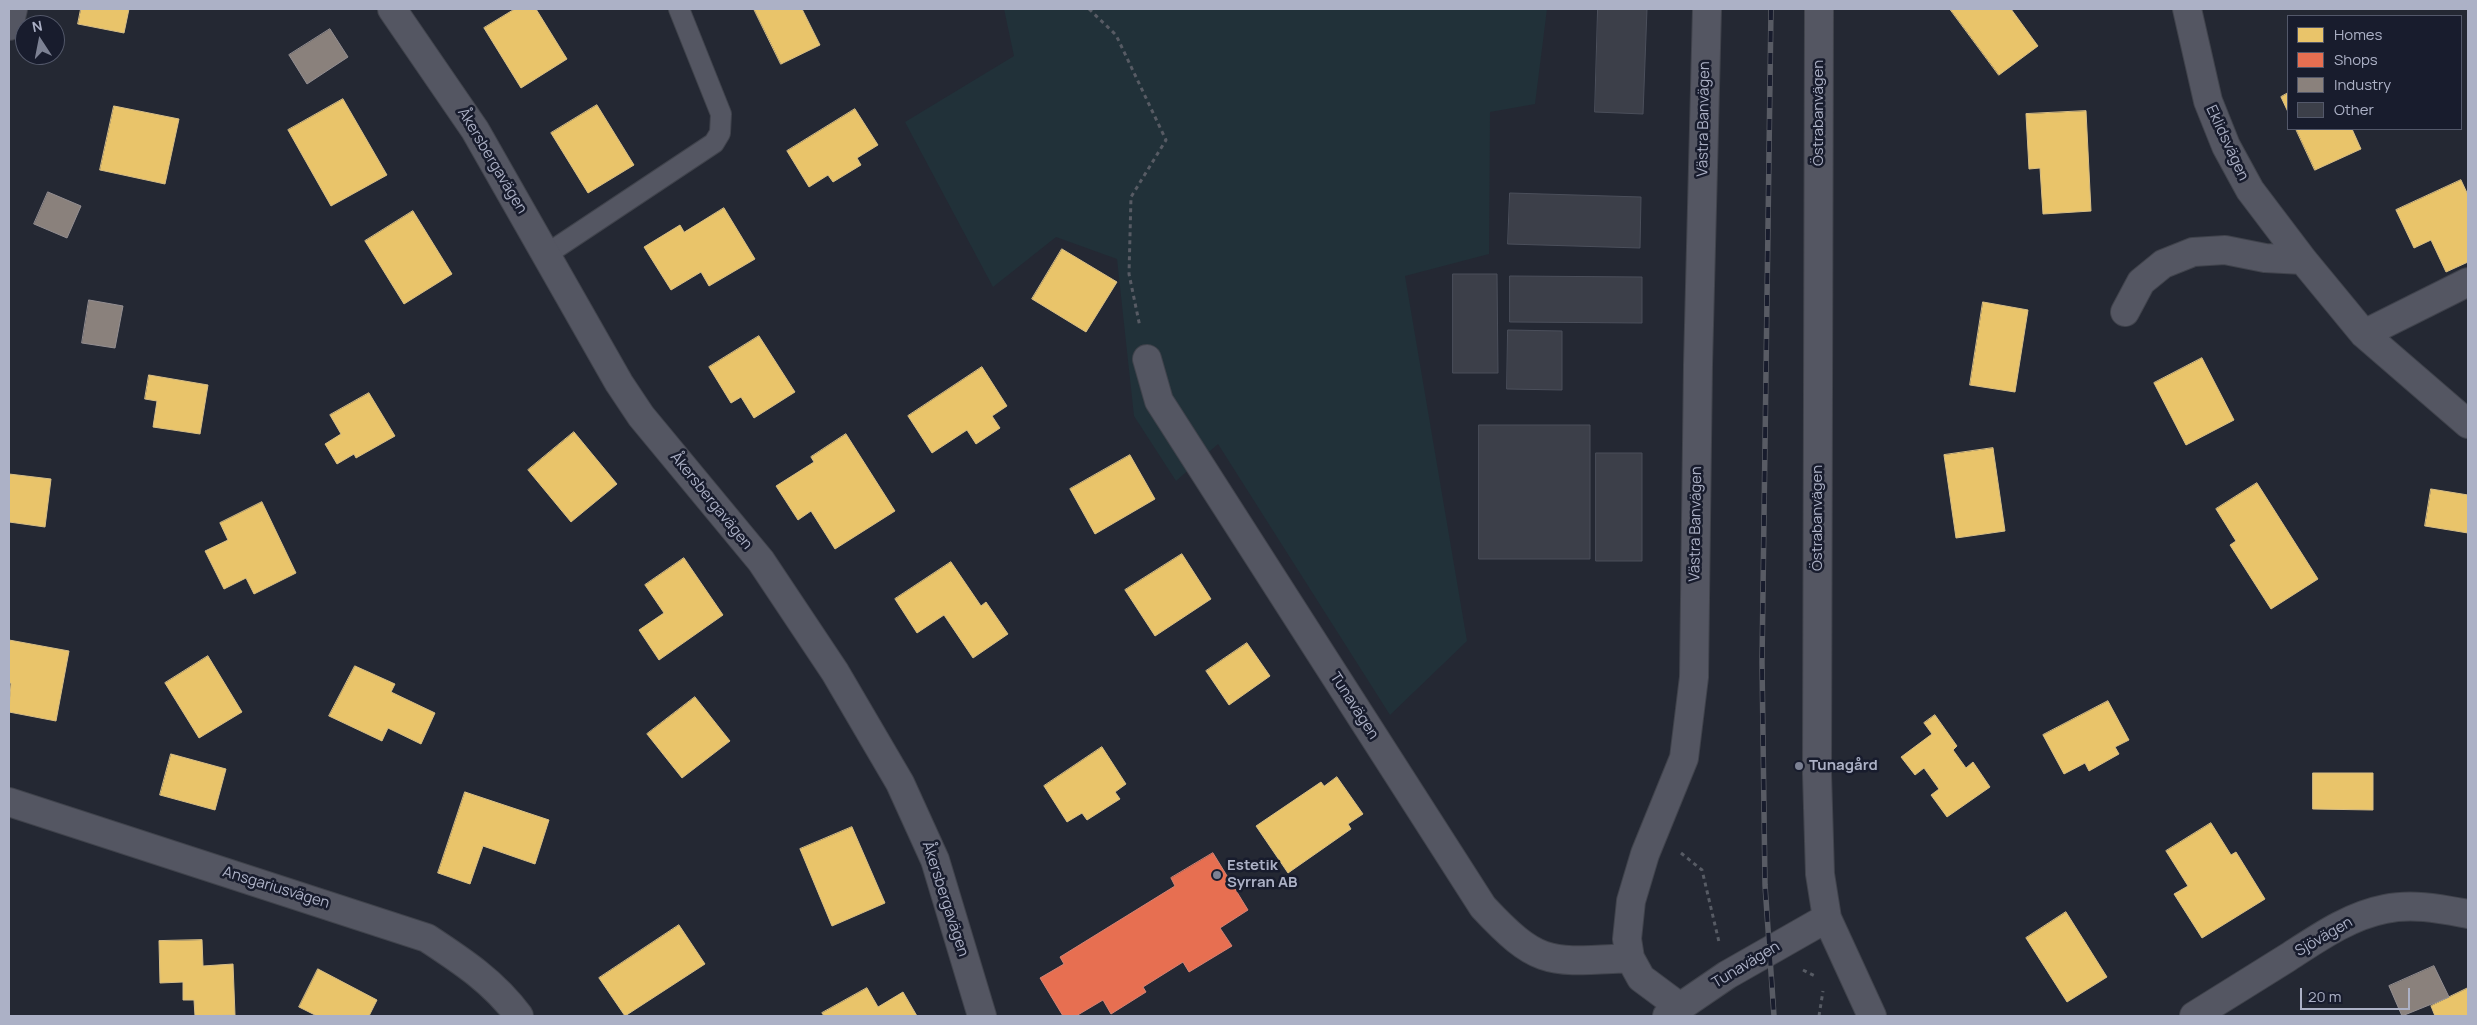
<!DOCTYPE html>
<html>
<head>
<meta charset="utf-8">
<style>
  body { margin:0 }
  #map { position:relative; width:2477px; height:1025px; overflow:hidden; background:#242833; font-family:Manrope,sans-serif }
  canvas { display:block }
  .frame { position:absolute; inset:0; border:10px solid #acb1c6; pointer-events:none }
  .legend { position:absolute; left:2287px; top:15px; width:175px; height:115px; box-sizing:border-box; background:#181c2d; border:1px solid #53586a; margin:0; padding:6px 9px; list-style:none; font-size:15px; color:#acb1c6 }
  .legend li { display:flex; align-items:center; gap:10px; height:25px }
  .legend b { width:25px; border:1px solid #53586a }
  .north { position:absolute; left:15px; top:15px; width:50px; height:50px; box-sizing:border-box; background:#181c2d; border:1px solid #53586a; border-radius:50%; rotate:349deg; font-size:14px; font-weight:700; line-height:20px; text-align:center; color:#acb1c6 }
  .north::after { content:''; display:block; margin:auto; width:18px; height:22px; background:#7c8193; clip-path:polygon(50% 0,100% 100%,50% 72%,0 100%) }
  .scale { position:absolute; left:2300px; top:988px; width:110px; height:22px; box-sizing:border-box; border:2px solid #acb1c6; border-top:0; padding-left:6px; font-size:15px; line-height:18px; white-space:nowrap; color:#acb1c6; -webkit-text-stroke:4px #181c2d; paint-order:stroke }
</style>
</head>
<body>
<div id="map">
<canvas width="2477" height="1025"></canvas>
<div class="frame"></div>
<ul class="legend">
<li><b style="height:14px;background:#e9c46a"></b>Homes</li>
<li><b style="height:14px;background:#e76f51"></b>Shops</li>
<li><b style="height:14px;background:#8a817c"></b>Industry</li>
<li><b style="height:14px;background:#3c3f49"></b>Other</li>
</ul>
<div class="north">N</div>
<div class="scale">20 m</div>
</div>
<script>
const g = document.querySelector('canvas').getContext('2d');
g.lineJoin = 'round';
function fill(path, color) {
  g.fillStyle = color;
  g.fill(path, 'evenodd');
}
function trace(path, color, width, dash) {
  g.strokeStyle = color;
  g.lineWidth = width;
  g.lineCap = dash ? 'butt' : 'round';
  g.setLineDash(dash || []);
  g.stroke(path);
}
function drawText(font, color, halo, rows, align = 'center') {
  g.font = font + ' Manrope,sans-serif';
  g.lineWidth = 5;
  g.setLineDash([]);
  g.textBaseline = 'middle';
  g.strokeStyle = halo;
  g.fillStyle = color;
  for (const [text, x, y, turn = 0] of rows) {
    g.save();
    g.translate(x, y);
    g.rotate((+turn || 0) * Math.PI / 180);
    g.textAlign = isNaN(turn) ? turn : align;
    if (halo) g.strokeText(text, 0, 0);
    g.fillText(text, 0, 0);
    g.restore();
  }
}
const green = new Path2D(`
  M1004,9H1547L1535,104L1490,112L1489,254L1405,276L1467,641L1390,715L1218,444L1176,481L1134,416L1117,259L1056,237L993,287L905,122L1014,56Z`);
const homes = new Path2D(`
  M81,9H129L124,33L78,24Z
  M515,9H536L567,59L521,88L484,28Z
  M754,9H802L820,45L781,64Z
  M1950,9H2011L2038,46L1999,75Z
  M2288,93V112L2281,97Z
  M343,99L387,175L331,206L288,130Z
  M597,105L634,165L588,193L551,133Z
  M114,106L179,119L165,184L100,170Z
  M855,109L878,145L857,158L861,165L833,182L828,175L809,187L787,151Z
  M2086,111L2091,211L2043,214L2040,168L2029,169L2026,114Z
  M2296,129H2352L2361,149L2315,170Z
  M2461,180L2468,195V262L2446,272L2431,240L2414,248L2396,210Z
  M724,208L755,259L709,286L701,272L671,290L644,247L680,225L684,232Z
  M413,211L452,274L404,304L365,241Z
  M1062,249L1117,282L1086,332L1032,299Z
  M1983,302L2028,310L2015,392L1970,385Z
  M759,336L795,392L754,418L741,397L731,403L709,367Z
  M2202,358L2234,420L2186,445L2154,383Z
  M982,367L1007,406L992,416L1000,428L976,444L967,430L932,453L908,416Z
  M149,375L208,385L200,434L153,427L157,401L145,399Z
  M369,393L395,436L356,458L354,454L337,464L325,444L341,434L330,415Z
  M574,432L617,484L571,522L528,470Z
  M846,434L895,511L835,549L811,511L798,520L776,486L814,462L811,457Z
  M1993,448L2005,531L1956,538L1944,455Z
  M1130,455L1155,499L1095,534L1070,489Z
  M9,474L51,479L45,527L9,522Z
  M2257,483L2318,579L2271,609L2230,545L2236,541L2216,509Z
  M2431,489L2468,495V533L2425,526Z
  M262,502L296,573L254,594L246,578L224,589L205,551L228,540L220,523Z
  M1182,554L1211,599L1155,636L1125,590Z
  M684,558L723,615L659,660L639,630L664,613L645,585Z
  M951,562L981,606L986,602L1008,634L973,658L944,615L917,633L895,599Z
  M9,640L69,651L56,721L9,712L11,683H9Z
  M1247,643L1270,676L1229,705L1206,671Z
  M208,656L242,712L199,738L165,683Z
  M355,666L395,684L391,692L435,713L421,744L388,728L382,741L329,716Z
  M695,697L730,741L682,778L647,734Z
  M2108,701L2129,740L2115,747L2119,754L2089,771L2085,763L2064,774L2043,735Z
  M1935,715L1957,746L1953,750L1966,768L1973,762L1990,787L1947,817L1931,795L1939,789L1924,768L1915,775L1901,757L1932,734L1924,723Z
  M1102,747L1126,784L1115,792L1120,799L1087,820L1082,813L1067,822L1044,786Z
  M171,754L226,769L215,810L160,795Z
  M2313,773H2373V810L2313,809Z
  M1337,777L1363,814L1348,824L1351,829L1288,873L1256,826L1321,782L1324,786Z
  M465,792L549,820L535,864L483,846L470,884L438,873Z
  M2211,823L2231,855L2236,852L2265,899L2202,938L2174,894L2188,886L2166,851Z
  M852,827L885,903L832,926L800,849Z
  M2066,912L2107,977L2067,1002L2026,938Z
  M679,925L705,964L625,1016L599,978Z
  M202,940L203,966L233,964L235,1015L195,1016L194,1000H183V982L160,983L159,941Z
  M318,969L377,1000L369,1016H317L299,1007Z
  M867,988L878,1007L903,992L917,1016H824L822,1013Z
  M2468,988V1016H2435L2431,1006Z`);
const shops = new Path2D(`
  M1213,853L1248,910L1220,928L1232,946L1189,972L1183,962L1143,987L1146,992L1111,1014L1103,1000L1076,1016H1063L1040,978L1064,964L1060,957L1175,886L1171,878Z`);
const industry = new Path2D(`
  M330,29L348,57L307,84L289,55Z
  M48,192L81,206L67,238L34,224Z
  M89,300L123,306L115,348L82,343Z
  M2434,966L2449,997L2402,1016L2389,986Z`);
const building = new Path2D(`
  M1598,9H1647L1643,114L1595,112Z
  M1510,193L1641,197L1640,248L1508,244Z
  M1453,274H1497L1498,373H1453Z
  M1510,276L1642,277V323L1510,322Z
  M1508,330L1562,331V390L1507,389Z
  M1479,425H1590V559H1479Z
  M1596,453H1642V561H1596Z`);
const path = new Path2D(`
  M1089,9L1116,35L1166,140L1131,197L1129,274L1140,327
  M1681,853L1702,870L1719,942
  M1803,970L1817,977
  M1819,1016L1823,991`);
const lane = new Path2D(`
  M547,254L714,143L720,133L721,114L679,9`);
const street = new Path2D(`
  M392,9L475,130L619,383L641,416L761,561L835,672L900,783L935,860L982,1016
  M1819,9L1817,774L1820,874L1827,918L1872,1016
  M2187,9L2208,101L2226,146L2250,190L2303,260L2364,334L2468,424
  M9,26L13,9
  M2125,312L2141,282L2163,264L2193,252L2225,250L2265,258L2303,260
  M2364,334L2468,282
  M1147,359L1159,401L1483,907C1540,968 1550,962 1630,958
  M9,802L427,938C462,961 494,982 519,1016
  M1680,1007L1641,978L1630,958L1627,939L1631,901L1645,854L1684,758L1694,677L1698,365L1707,9
  M1667,1016L1727,975L1827,918
  M2194,1016C2225,997 2256,977 2287,958C2318,938 2349,916 2385,909C2413,903 2441,909 2468,914`);
const rail = new Path2D(`
  M1771,9L1762,662L1765,885L1774,1016`);
const markers = [
  [1799,766,5,"#7c8193"],
  [1217,875,5,"#7c8193"]
];
const streetNames = [
  ["Östrabanvägen",1819,113,-90],
  ["Västra Banvägen",1704,119,-89],
  ["Eklidsvägen",2227,143,65],
  ["Åkersbergavägen",492,161,59],
  ["Åkersbergavägen",711,501,51],
  ["Östrabanvägen",1818,518,-90],
  ["Västra Banvägen",1696,524,-89],
  ["Tunavägen",1354,706,57],
  ["Ansgariusvägen",276,888,17],
  ["Åkersbergavägen",945,899,72],
  ["Sjövägen",2324,937,-30],
  ["Tunavägen",1746,965,-31]
];
const poiNames = [
  ["Tunagård",1809,766],
  ["Estetik",1227,866],
  ["Syrran AB",1227,883]
];
fill(green, '#213139');
fill(homes, '#e9c46a');
trace(homes, '#d7be86', 1);
fill(shops, '#e76f51');
trace(shops, '#d58374', 1);
fill(industry, '#8a817c');
trace(industry, '#948f92', 1);
fill(building, '#3c3f49');
trace(building, '#4b4f5b', 1);
trace(lane, '#40434c', 22);
trace(street, '#40434c', 30);
trace(path, '#575b64', 3, [4, 4]);
trace(lane, '#545662', 20);
trace(street, '#545662', 28);
trace(rail, '#585b64', 5.5);
trace(rail, '#181c2d', 4, [11]);
for (const [x, y, r, color] of markers) {
  const dot = new Path2D();
  dot.arc(x, y, r, 0, 2 * Math.PI);
  g.fillStyle = color;
  g.fill(dot);
  trace(dot, '#181c2d', 2);
}
drawText('15px', '#acb1c6', '#181c2d', streetNames);
drawText('bold 15px', '#acb1c6', '#181c2d', poiNames, 'left');
</script>
</body>
</html>
